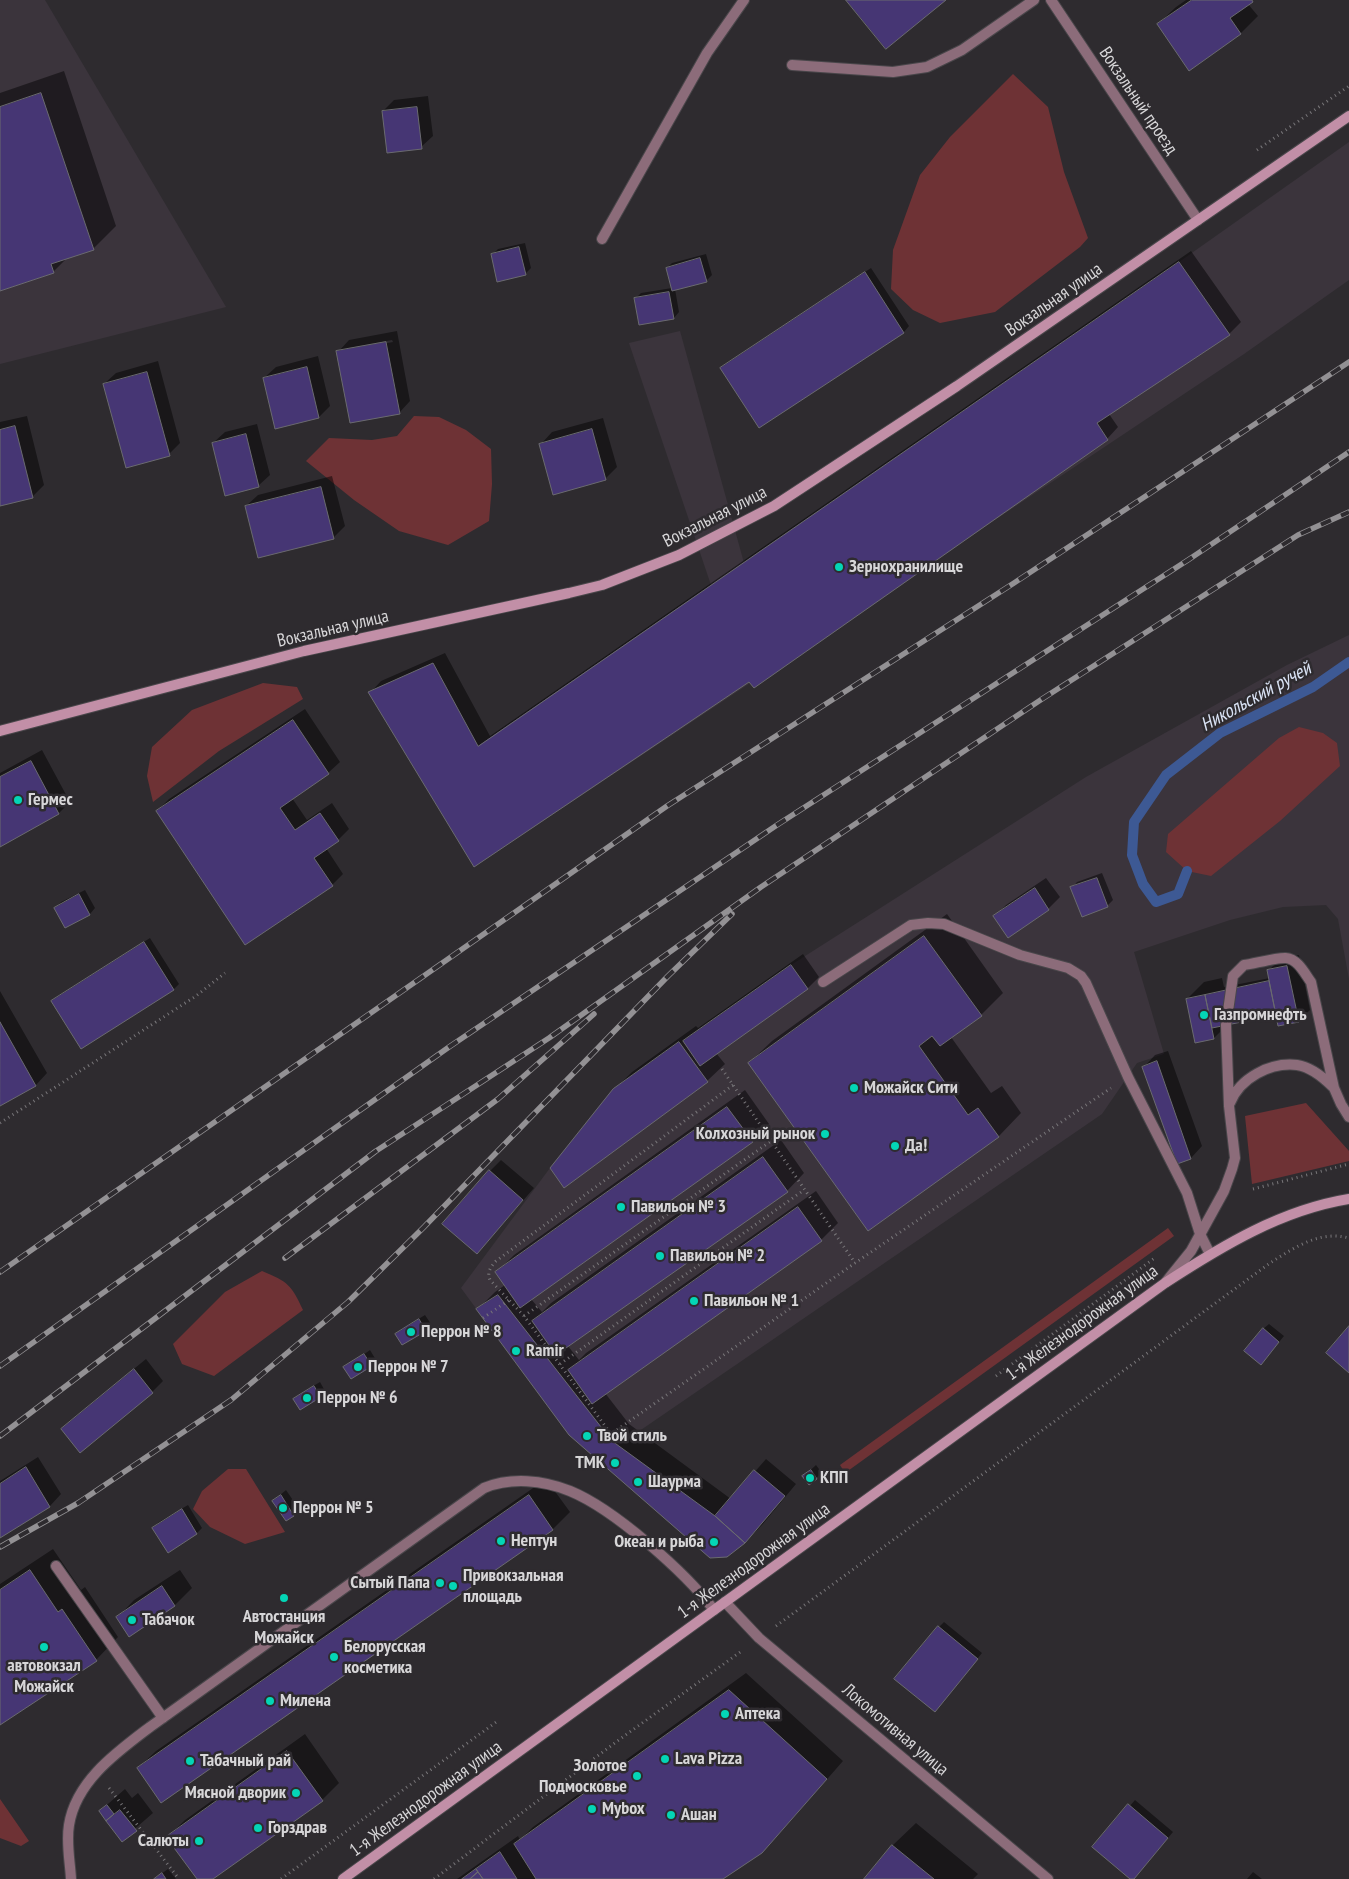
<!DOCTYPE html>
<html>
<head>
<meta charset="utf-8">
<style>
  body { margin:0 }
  canvas { display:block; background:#2e2b2f }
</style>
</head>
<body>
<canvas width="1349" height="1879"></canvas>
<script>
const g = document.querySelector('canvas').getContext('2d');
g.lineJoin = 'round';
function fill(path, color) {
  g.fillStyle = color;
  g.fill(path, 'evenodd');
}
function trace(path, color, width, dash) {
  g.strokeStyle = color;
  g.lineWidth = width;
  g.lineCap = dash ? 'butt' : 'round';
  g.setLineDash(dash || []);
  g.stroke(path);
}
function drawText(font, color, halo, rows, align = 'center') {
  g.font = font + ' "PT Sans Narrow",sans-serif';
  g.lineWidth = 5;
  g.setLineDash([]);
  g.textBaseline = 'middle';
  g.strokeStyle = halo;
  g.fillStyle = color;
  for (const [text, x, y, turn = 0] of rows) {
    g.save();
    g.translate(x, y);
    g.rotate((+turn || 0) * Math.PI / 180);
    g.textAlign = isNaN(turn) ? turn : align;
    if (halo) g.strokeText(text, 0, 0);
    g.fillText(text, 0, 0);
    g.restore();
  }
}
const built = new Path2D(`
  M0,0H45L226,307L0,364Z
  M1349,142V280L1244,354L474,867L368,692L478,746L711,585L629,343L680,331L744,563L1179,262Z
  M1349,635V979L1338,919L1326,905L1283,907L1230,920L1134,952L1164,1054L1137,1063L1102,1114L597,1460L569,1435L461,1288L550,1168L611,1092L791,965L1086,777L1287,665Z`);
const green = new Path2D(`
  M1013,74L1048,107L1064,172L1088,238L1080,247L995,312L940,323L913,310L891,289L893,250L920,175L950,137Z
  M414,416L439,417L466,430L491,449L492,484L489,521L448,545L399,531L354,500L306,461L329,438L372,440L397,436Z
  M263,683L297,687L303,699L219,751L153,802L147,776L152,747L192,710Z
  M1299,727L1323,733L1337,743L1340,766L1280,821L1211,876L1187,871L1166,852L1168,834L1279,738Z
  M1306,1103L1349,1151V1161L1252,1184L1245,1116Z
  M1168,1228L1174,1236L845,1473L840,1465Z
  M262,1271C288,1282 291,1284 303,1310L214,1376L182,1364L173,1344L225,1292Z
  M228,1469H246L285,1532L245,1544L210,1527L193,1509L202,1491Z
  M0,1799L29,1841L21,1846L0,1838Z`);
const shadow = new Path2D(`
  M1186,0H1253L1248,4L1258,16L1240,34L1158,24L1176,7Z
  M64,71L116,226L93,249L67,258L53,272L0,290V93Z
  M428,96L433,136L421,147L383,111L394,100Z
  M525,243L531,268L525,274L492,255L498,249Z
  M1191,251L1241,322L1229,334L1109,414L1118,427L1107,439L474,865L370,693L381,681L445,653L490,736Z
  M706,254L712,275L706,281L675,289L679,312L674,318L635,299L641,293L672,288L667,268L672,263Z
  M871,268L909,326L904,332L760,426L721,368L727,363Z
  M397,331L410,401L399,413L338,352L349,340ZM392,340L393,342L349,350V348Z
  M318,356L330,406L319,417L264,378L276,367Z
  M158,361L180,443L169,454L104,384L116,373Z
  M27,416L44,485L33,496L0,505V422Z
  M603,418L617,467L605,479L541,444L552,432Z
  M257,424L270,475L258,486L213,443L225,432Z
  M332,476L345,526L333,538L246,506L258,495Z
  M305,709L340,762L328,773L292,798L307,820L332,803L349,829L338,840L326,848L343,874L332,885L157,811L169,799Z
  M42,750L70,802L59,813L0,846V773Z
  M1102,873L1113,900L1107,906L1072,888L1077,882Z
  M1046,878L1060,897L1048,909L995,916L1006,905Z
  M85,890L95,908L90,914L66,927L56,908L61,902Z
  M947,914L1003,993L981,1015L951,1037L991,1093L1002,1086L1021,1113L999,1136L868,1229L749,1063L772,1041Z
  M150,938L179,984L174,989L53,1001L58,996Z
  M803,954L819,977L808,988L716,1053L725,1064L707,1081L564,1186L614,1090L632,1072L696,1026L698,1028Z
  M1299,955L1310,1010L1298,1021L1277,1013L1228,1024L1214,1038L1187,999L1204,982L1222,978L1224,987L1270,978L1268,971L1280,959Z
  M0,991L47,1073L36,1085L0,1105Z
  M1168,1051L1202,1146L1191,1158L1178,1162L1144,1067L1155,1055Z
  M745,1090L769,1124L752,1141L531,1299L542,1312L551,1303L781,1140L804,1173L787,1191L568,1346L579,1360L586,1353L816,1191L838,1223L821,1240L605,1393L629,1424L731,1499L766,1459L796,1484L762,1525L745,1542L727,1555L478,1309L495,1292L505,1285L497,1272L514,1255Z
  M501,1160L534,1188L488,1241L490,1171Z
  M425,1315L431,1324L425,1330L402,1344L397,1334L402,1329Z
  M1269,1324L1284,1336L1266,1358L1263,1329Z
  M370,1350L376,1360L371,1365L345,1368Z
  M146,1359L163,1381L152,1392L63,1429L74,1418Z
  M320,1382L325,1391L320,1396L295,1399L300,1394Z
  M38,1457L61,1494L50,1506L0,1536V1481Z
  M816,1465L822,1473L816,1478L804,1476Z
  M546,1479L570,1512L552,1530L138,1768L156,1751Z
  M286,1490L299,1509L286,1520L273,1501Z
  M188,1505L202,1528L197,1533L153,1528L159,1522Z
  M53,1549L81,1590L85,1587L118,1637L96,1660L0,1723V1584Z
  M180,1570L192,1588L175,1605L129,1636L117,1618L134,1600Z
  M944,1622L982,1653L940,1705L939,1627Z
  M746,1673L843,1761L779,1834L761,1852L721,1879H457L518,1836L520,1840L533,1827Z
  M305,1734L339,1783L322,1800L211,1879H198L168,1837L185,1820Z
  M125,1789L132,1798L138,1793L153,1813L122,1840L100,1811Z
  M1135,1800L1173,1832L1138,1874L1094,1847Z
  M916,1823L978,1874L973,1879H866L893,1845Z
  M168,1869L176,1879H154Z
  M1253,1872L1262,1879H1247Z`);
const stream = new Path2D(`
  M1187,871L1178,894L1156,902L1143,884L1132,855L1134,822L1166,775L1220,733L1313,687L1349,662`);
const building = new Path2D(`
  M846,0H946L886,49Z
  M1192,0H1252L1253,2L1230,18L1241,34L1189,71L1157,24Z
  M41,93L94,250L51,264L54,273L0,291V107Z
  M417,107L422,149L387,153L382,111Z
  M519,247L526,275L497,282L491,254Z
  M700,258L707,282L672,291L666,268Z
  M1179,262L1230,335L1097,423L1108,440L754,688L749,682L474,867L368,692L433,663L478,746Z
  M865,272L904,333L759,428L720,368Z
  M669,292L674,319L639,325L634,298Z
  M386,342L400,414L350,423L336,351Z
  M307,367L319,418L275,429L263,378Z
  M147,372L170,456L126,468L103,384Z
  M15,426L33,498L0,506V430Z
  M592,429L606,480L553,495L539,444Z
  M246,434L259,487L225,496L212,443Z
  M321,487L334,539L258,558L245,506Z
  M293,720L329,774L280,808L295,830L320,813L339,841L314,858L333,886L245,945L156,811Z
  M31,761L59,814L0,847V777Z
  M1097,878L1108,907L1082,917L1070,887Z
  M1035,888L1049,910L1008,938L993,916Z
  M79,894L90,915L65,928L54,908Z
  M924,936L982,1016L940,1046L932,1036L919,1046L968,1115L978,1108L999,1137L868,1231L748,1063Z
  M144,942L174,990L81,1049L51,1001Z
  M791,965L808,989L700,1066L683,1041Z
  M1287,966L1299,1022L1278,1026L1267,970Z
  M1269,981L1276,1015L1212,1028L1205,995Z
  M1205,995L1214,1039L1195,1043L1186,999Z
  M0,1022L36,1086L0,1106Z
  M679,1042L708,1082L564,1188L550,1168L613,1089Z
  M1157,1061L1191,1159L1177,1164L1142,1067Z
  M727,1107L753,1142L520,1308L495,1272Z
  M763,1157L788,1192L556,1355L532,1321Z
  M489,1170L523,1200L477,1254L442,1224Z
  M798,1207L822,1241L592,1404L568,1370Z
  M498,1295L612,1441L715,1516L745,1543L727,1557L710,1558L569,1435L476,1309Z
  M419,1319L426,1331L402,1345L395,1334Z
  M1349,1326V1373L1326,1353Z
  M1263,1328L1279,1342L1261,1365L1244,1351Z
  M364,1354L372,1366L351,1379L343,1367Z
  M134,1369L153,1393L80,1453L61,1429Z
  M314,1386L321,1397L300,1410L293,1399Z
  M26,1467L50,1507L0,1538V1484Z
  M754,1470L785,1496L745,1543L715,1516Z
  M811,1470L817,1479L809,1485L802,1476Z
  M281,1495L294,1516L286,1521L272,1501Z
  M529,1495L553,1530L161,1803L137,1768Z
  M182,1509L197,1534L168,1553L152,1528Z
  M30,1570L58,1612L62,1609L97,1661L0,1725V1590Z
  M162,1586L175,1606L129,1637L116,1617Z
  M938,1626L978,1659L935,1712L894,1679Z
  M729,1690L827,1779L762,1853L723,1879H536L514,1844Z
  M287,1751L323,1801L213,1879H197L166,1837Z
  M1128,1804L1168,1838L1134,1879H1130L1092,1847Z
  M107,1805L114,1814L106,1821L99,1811Z
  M120,1810L137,1831L122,1842L106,1821Z
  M892,1845L934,1879H864Z
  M500,1852L517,1879H483L476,1869Z
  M476,1869L478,1872L470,1879H462Z
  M478,1872L483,1879H470Z
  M162,1873L166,1879H154Z`);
const path = new Path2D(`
  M1257,150L1349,86
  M722,1069L855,1263
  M733,1085L496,1261C490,1268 487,1272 490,1280L524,1316L611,1434L855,1263L1111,1088
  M0,1123L196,996L225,973
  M1253,1189L1349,1164
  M524,1316L771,1141
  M483,1318L509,1300
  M560,1364L804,1190
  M996,1376L1156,1257
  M776,1626L1270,1263C1294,1248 1319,1230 1349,1238
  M109,1788L179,1879
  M281,1879L499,1720
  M434,1879L616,1742L743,1650`);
const lane = new Path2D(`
  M792,65L893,72L927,67L962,50L1034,0
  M602,239L707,53L744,0
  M823,982L911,925L928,923L944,924L1020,955L1068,968L1081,976L1086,983L1128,1077L1187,1193L1200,1234L1210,1254
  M1230,1103C1240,1078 1270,1062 1297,1065C1311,1067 1324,1078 1333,1087
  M1166,1282L1191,1251L1224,1191L1232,1169L1235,1158L1229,1106L1226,1025L1233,976L1244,965C1253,964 1278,957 1286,958C1298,959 1305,974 1311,982L1334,1088L1341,1104L1349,1117
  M56,1566L163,1718
  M71,1879C70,1861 66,1843 69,1825C76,1781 117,1752 150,1727L484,1488C511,1477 543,1480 570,1491C614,1509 685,1572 714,1610`);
const street = new Path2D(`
  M1051,0L1198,220
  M725,1602L759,1638L1048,1879`);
const secondary = new Path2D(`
  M0,731L304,651L569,593L602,585L679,555L774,506L957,386L1349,116
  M343,1879L1165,1283C1222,1246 1281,1210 1349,1199`);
const rail = new Path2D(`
  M285,1258L498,1099L594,1014
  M0,1272L667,806L1014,583L1349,362
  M0,1366L449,1047L777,825L1188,560L1349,452
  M0,1436L376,1151L549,1038L761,887L1042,699L1298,535L1349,512
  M0,1547L78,1503L231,1400L348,1302L423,1228L668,976L732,914`);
const markers = [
  [839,567,5,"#04d5b6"],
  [18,800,5,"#04d5b6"],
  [1204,1015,5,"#04d5b6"],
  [854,1088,5,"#04d5b6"],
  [825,1134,5,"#04d5b6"],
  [895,1146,5,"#04d5b6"],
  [621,1207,5,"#04d5b6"],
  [660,1256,5,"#04d5b6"],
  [694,1301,5,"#04d5b6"],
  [411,1332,5,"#04d5b6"],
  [516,1351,5,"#04d5b6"],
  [358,1367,5,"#04d5b6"],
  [307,1398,5,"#04d5b6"],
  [587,1436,5,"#04d5b6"],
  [615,1463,5,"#04d5b6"],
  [810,1478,5,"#04d5b6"],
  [638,1482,5,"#04d5b6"],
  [283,1508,5,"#04d5b6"],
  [501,1541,5,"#04d5b6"],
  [714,1542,5,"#04d5b6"],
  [440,1583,5,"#04d5b6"],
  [453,1586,5,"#04d5b6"],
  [284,1598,5,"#04d5b6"],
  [132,1620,5,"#04d5b6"],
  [44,1647,5,"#04d5b6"],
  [334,1657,5,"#04d5b6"],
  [270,1701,5,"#04d5b6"],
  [725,1714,5,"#04d5b6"],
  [665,1759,5,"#04d5b6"],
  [190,1761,5,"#04d5b6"],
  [637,1776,5,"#04d5b6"],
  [296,1793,5,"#04d5b6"],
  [592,1809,5,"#04d5b6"],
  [671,1815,5,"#04d5b6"],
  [258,1828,5,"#04d5b6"],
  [199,1841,5,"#04d5b6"]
];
const streetNames = [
  ["Вокзальный проезд",1138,101,56],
  ["Вокзальная улица",1054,300,-35],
  ["Вокзальная улица",715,517,-27],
  ["Вокзальная улица",333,629,-13],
  ["1-я Железнодорожная улица",1082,1323,-36],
  ["1-я Железнодорожная улица",754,1561,-36],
  ["Локомотивная улица",895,1730,40],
  ["1-я Железнодорожная улица",426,1799,-36]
];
const poiNames = [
  ["Зернохранилище",849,567],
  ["Гермес",28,800],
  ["Газпромнефть",1214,1015],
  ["Можайск Сити",864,1088],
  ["Колхозный рынок",815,1134,"right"],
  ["Да!",905,1146],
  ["Павильон № 3",631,1207],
  ["Павильон № 2",670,1256],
  ["Павильон № 1",704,1301],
  ["Перрон № 8",421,1332],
  ["Ramir",526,1351],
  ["Перрон № 7",368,1367],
  ["Перрон № 6",317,1398],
  ["Твой стиль",597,1436],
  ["ТМК",605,1463,"right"],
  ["КПП",820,1478],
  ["Шаурма",648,1482],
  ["Перрон № 5",293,1508],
  ["Нептун",511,1541],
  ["Океан и рыба",704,1542,"right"],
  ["Привокзальная",463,1576],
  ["площадь",463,1597],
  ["Сытый Папа",430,1583,"right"],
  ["Автостанция",284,1617,"center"],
  ["Можайск",284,1638,"center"],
  ["Табачок",142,1620],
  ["Белорусская",344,1647],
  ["косметика",344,1668],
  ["автовокзал",44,1666,"center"],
  ["Можайск",44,1687,"center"],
  ["Милена",280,1701],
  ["Аптека",735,1714],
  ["Lava Pizza",675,1759],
  ["Табачный рай",200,1761],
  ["Золотое",627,1766,"right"],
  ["Подмосковье",627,1787,"right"],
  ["Мясной дворик",286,1793,"right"],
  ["Mybox",602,1809],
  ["Ашан",681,1815],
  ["Горздрав",268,1828],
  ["Салюты",189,1841,"right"]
];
const waterNames = [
  ["Никольский ручей",1256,697,-29]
];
fill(built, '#3b343c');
fill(green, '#6e3235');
fill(shadow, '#0007');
trace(stream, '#3d5994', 10);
fill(building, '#463674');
trace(building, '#6a6a6f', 1);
trace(lane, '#49464a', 12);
trace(street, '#49464a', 12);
trace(secondary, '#49464a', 12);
trace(path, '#79777a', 3, [1, 4]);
trace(lane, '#8c6c7a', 10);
trace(street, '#8c6c7a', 10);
trace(secondary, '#c28fa7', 10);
trace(rail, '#939194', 5.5);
trace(rail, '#2e2b2f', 4, [11]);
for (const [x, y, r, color] of markers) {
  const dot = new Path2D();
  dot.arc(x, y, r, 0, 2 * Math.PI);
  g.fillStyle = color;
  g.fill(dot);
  trace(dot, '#2e2b2f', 2);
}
drawText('18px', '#d7d6d8', '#2e2b2f', streetNames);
drawText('bold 18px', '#d7d6d8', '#2e2b2f', poiNames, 'left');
drawText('italic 19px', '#dae3f5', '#2e2b2f', waterNames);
</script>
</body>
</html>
